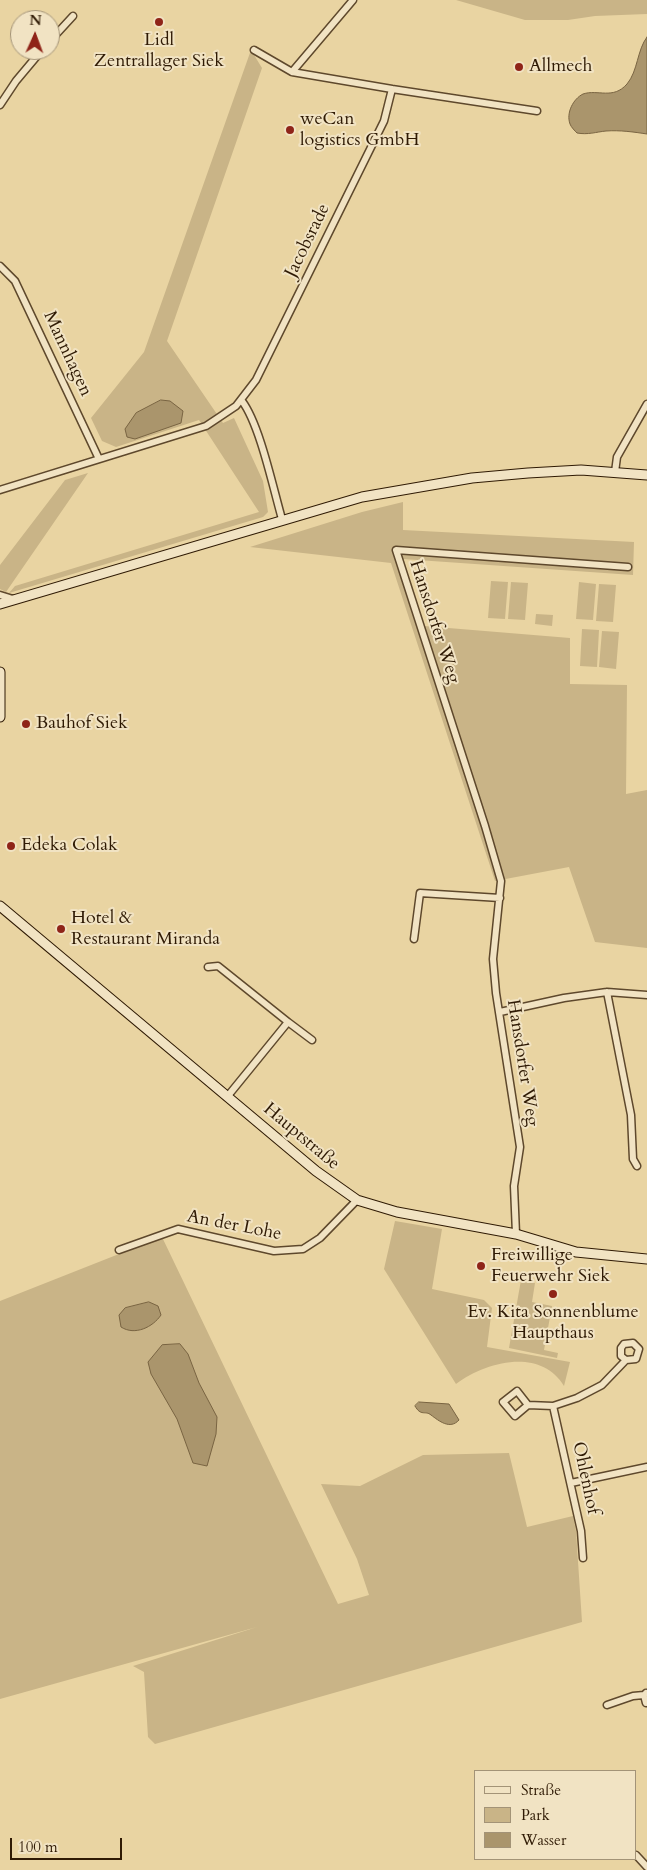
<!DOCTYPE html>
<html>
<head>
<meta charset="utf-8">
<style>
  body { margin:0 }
  #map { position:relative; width:647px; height:1870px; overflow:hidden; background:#e9d4a2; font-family:Cardo,serif }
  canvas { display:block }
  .legend { position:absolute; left:474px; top:1770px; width:162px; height:90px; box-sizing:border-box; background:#f1e3c3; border:1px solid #a39377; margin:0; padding:6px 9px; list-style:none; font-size:15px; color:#2f1a04 }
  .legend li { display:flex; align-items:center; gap:10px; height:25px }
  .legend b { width:25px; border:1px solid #a39377 }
  .north { position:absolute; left:10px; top:10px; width:50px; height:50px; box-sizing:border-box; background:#f1e3c3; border:1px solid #a39377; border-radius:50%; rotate:2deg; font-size:14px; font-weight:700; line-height:20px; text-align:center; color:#2f1a04 }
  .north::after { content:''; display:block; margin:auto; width:18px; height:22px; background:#8f2418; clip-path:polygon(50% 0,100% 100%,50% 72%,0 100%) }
  .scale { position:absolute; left:10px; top:1838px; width:112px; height:22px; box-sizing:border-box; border:2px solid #2f1a04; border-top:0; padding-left:6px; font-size:15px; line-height:18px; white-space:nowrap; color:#2f1a04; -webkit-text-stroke:4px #f1e3c3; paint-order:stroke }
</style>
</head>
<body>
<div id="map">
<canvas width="647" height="1870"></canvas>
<ul class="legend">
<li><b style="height:6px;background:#f1e3c3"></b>Straße</li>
<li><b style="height:14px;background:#c9b487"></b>Park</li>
<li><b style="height:14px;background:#aa956c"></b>Wasser</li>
</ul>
<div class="north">N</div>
<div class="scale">100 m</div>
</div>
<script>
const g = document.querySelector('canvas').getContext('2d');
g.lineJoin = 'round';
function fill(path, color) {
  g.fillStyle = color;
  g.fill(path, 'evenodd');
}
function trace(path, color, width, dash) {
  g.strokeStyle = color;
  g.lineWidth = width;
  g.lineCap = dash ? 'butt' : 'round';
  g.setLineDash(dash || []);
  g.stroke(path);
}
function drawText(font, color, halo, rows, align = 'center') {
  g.font = font + ' Cardo,serif';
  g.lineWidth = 4;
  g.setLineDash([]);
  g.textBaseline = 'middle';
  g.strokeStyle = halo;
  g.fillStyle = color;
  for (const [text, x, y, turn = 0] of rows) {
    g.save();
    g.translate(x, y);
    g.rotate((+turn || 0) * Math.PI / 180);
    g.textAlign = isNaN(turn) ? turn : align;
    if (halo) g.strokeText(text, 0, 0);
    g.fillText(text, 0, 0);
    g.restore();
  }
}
const green = new Path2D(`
  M456,0H647V14L595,16L568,20H525Z
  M251,50L262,68L167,341L223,423L234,418L263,481L268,512L263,517L9,593L15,586L259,512L199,420L116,447L102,441L91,418L144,352Z
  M88,473L6,592L0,589V565L65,480Z
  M403,502V530L634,542L633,575L403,559L424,626L570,638V684L627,685L626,794L647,790V948L595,942L569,867L495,881L391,563L250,547L362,512Z
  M491,581L508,582L505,619L488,618Z
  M511,582L528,583L525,620L508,619Z
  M579,582L596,584L593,620L576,619Z
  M599,584L616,585L613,622L596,621Z
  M536,614L553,615L552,626L535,624Z
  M582,629L599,630L597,667L580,666Z
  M602,631L619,632L616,669L599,667Z
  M395,1221L442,1229L432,1289L484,1300L492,1308L487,1347L570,1362L564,1386C540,1347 486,1362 456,1384L384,1269Z
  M162,1237L338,1604L369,1595L357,1559L321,1484L360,1486L423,1455L509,1453L527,1527L573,1516L576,1531L582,1622L155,1744L148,1737L144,1672L133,1666L257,1627L0,1699V1301Z
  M521,1280L535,1283L532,1302L552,1306L544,1350L558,1353L557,1358L509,1348Z`);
const water = new Path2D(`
  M647,37V134C634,132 620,130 606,131C596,132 588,135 577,133C575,131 571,127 570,124C566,113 573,99 583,94C598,89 613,100 627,84C638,71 637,50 647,37Z
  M161,400L170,401L183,411L181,423L135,439L127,437L125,429L136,413Z
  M149,1302L158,1306L161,1315C153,1327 135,1336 121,1327L119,1315L125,1308Z
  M180,1344L188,1354L199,1383L217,1417L216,1434L207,1466L193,1463L177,1419L151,1374L148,1362L162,1345Z
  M419,1402L449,1404L459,1420C450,1430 439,1421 431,1415C425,1410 421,1417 415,1406Z`);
const street = new Path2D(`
  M50,41L73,16
  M292,72L353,0
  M392,89L537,111
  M0,105L16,81L42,50
  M0,266L15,281L99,459
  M242,401C260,425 273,488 282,519
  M615,472L617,457L647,404
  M0,490L206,426L236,406L256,380L384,121L392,89L292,72L254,50
  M0,595L13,599
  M414,939L420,893L500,898
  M208,967L218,966L288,1022
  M607,992L631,1115L633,1159L637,1166
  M500,1012L564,998L607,992L647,995
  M227,1097L288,1022L312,1040
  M516,1234L514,1186L520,1147L496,993L493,959L501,881L485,826L396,550L628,567
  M119,1250L178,1229L274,1251L303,1249L320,1238L357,1200
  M528,1405L515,1416L503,1402L517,1391L528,1405L553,1406L577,1398L602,1385L626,1360L636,1359L639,1349L633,1343L624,1344L621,1348V1356L626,1360
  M553,1406L581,1531L583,1558
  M571,1483L647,1467
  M646,1693L644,1695L646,1703
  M607,1705L633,1696L644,1695
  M636,1855L647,1867`);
const secondary = new Path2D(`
  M0,604L362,497L472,478L528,473L581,470L647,475
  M0,672V717
  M0,906L316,1171L357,1200L397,1212L516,1234L576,1252L647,1259`);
const markers = [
  [159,22,5,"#8f2418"],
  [519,67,5,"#8f2418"],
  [290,130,5,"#8f2418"],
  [26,724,5,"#8f2418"],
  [11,846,5,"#8f2418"],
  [61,929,5,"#8f2418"],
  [481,1266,5,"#8f2418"],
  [553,1294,5,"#8f2418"]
];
const poiNames = [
  ["Lidl",159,41,"center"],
  ["Zentrallager Siek",159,62,"center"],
  ["Allmech",529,67],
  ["weCan",300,120],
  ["logistics GmbH",300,141],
  ["Bauhof Siek",36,724],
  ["Edeka Colak",21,846],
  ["Hotel &",71,919],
  ["Restaurant Miranda",71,940],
  ["Freiwillige",491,1256],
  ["Feuerwehr Siek",491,1277],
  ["Ev. Kita Sonnenblume",553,1313,"center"],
  ["Haupthaus",553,1334,"center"]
];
const streetNames = [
  ["Jacobsrade",308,241,-64],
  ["Mannhagen",67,354,65],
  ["Hansdorfer Weg",434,622,72],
  ["Hansdorfer Weg",522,1063,81],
  ["Hauptstraße",301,1137,40],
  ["An der Lohe",234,1226,11],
  ["Ohlenhof",585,1478,78]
];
fill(green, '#c9b487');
fill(water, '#aa956c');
trace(water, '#796442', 1);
trace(street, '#5e482c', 9);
trace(secondary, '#2f1a04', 11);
trace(street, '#f1e3c3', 6);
trace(secondary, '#f1e3c3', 9);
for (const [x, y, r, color] of markers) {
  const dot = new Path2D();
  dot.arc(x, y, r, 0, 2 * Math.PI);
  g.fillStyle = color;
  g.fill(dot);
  trace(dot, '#f1e3c3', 2);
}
drawText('18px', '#2f1a04', '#f1e3c3', poiNames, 'left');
drawText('18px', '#2f1a04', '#f1e3c3', streetNames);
</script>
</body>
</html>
